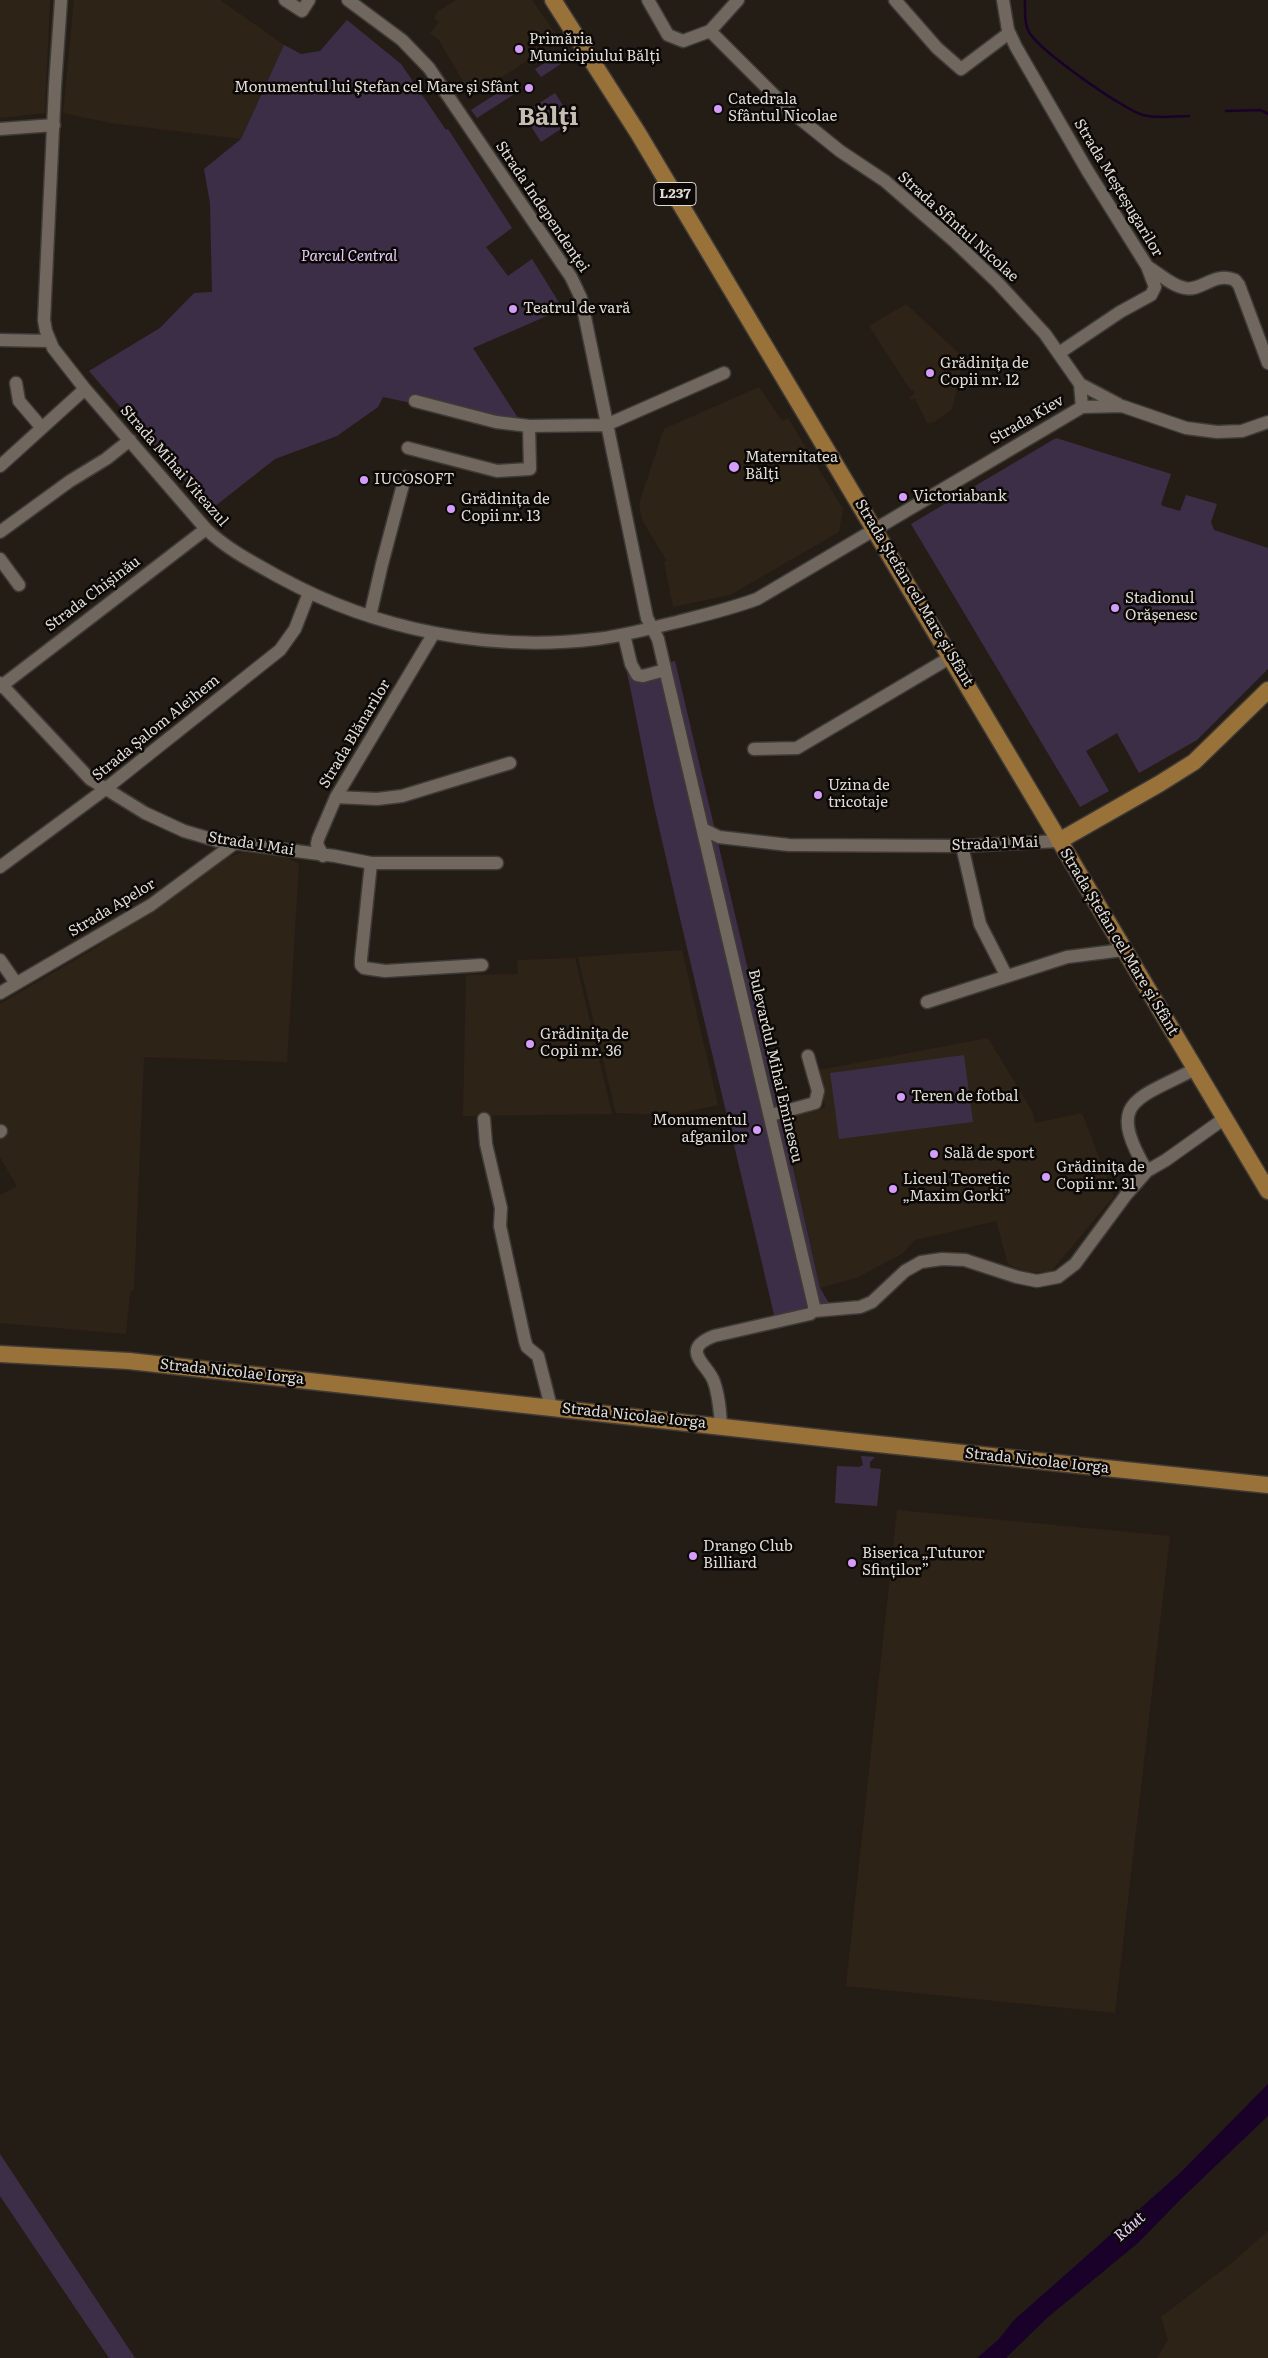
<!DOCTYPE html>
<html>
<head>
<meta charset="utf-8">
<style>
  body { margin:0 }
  canvas { display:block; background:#241d16 }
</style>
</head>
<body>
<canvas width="1268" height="2358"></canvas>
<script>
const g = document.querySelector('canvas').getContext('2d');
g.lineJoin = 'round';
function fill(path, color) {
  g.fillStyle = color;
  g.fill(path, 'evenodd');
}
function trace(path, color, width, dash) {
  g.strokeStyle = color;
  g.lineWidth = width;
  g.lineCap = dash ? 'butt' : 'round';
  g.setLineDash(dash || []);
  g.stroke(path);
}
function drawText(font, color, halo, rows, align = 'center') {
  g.font = font + ' Literata,serif';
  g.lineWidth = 5;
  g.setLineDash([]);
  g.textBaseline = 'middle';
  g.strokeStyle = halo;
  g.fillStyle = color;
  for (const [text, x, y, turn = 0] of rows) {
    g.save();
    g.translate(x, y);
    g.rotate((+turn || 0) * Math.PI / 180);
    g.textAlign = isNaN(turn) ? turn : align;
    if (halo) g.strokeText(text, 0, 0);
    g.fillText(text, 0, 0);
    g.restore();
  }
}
const built = new Path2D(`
  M0,0H50L45,113L0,118Z
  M74,0H220L284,45L241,139L110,123L63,113Z
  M456,0H532L560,40L472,96L438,39L430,33L439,22L434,18L437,12Z
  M906,304L963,357L953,406L951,410L934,422L927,423L915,398L912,400L909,398L915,393L913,390L911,391L869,326Z
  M759,387L782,421L788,418L843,509L839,532L730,595L673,607L664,562L667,561L642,520L639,504L664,429Z
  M243,852L286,857L299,864L287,1062L144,1057L134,1289L130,1293L126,1334L0,1323V1195L17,1186L0,1157V1004L92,950L221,860Z
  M682,950L718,1105L671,1115L616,1113L578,957Z
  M575,958L612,1114L463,1116L466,975L518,974L517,960Z
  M988,1038L1033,1113L1035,1123L1082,1113L1114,1196L1050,1273L1026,1272L1008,1264L996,1221L915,1240L902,1254L856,1278L820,1288L783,1119L825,1108L819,1070Z
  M897,1510L1170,1536L1115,2013L846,1986Z
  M1268,2231V2358H1157L1168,2340L1161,2317L1233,2262Z`);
const green = new Path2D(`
  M347,20L401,64L446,130L448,129L512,228L486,247L508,276L532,259L563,309L473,348L518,418L503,422L383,397L378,407L337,436L275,459L210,510L89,371L160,328L194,293L212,292L210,203L204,169L241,139L284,45L301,54L320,51Z
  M568,48L573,56L541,77L535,69Z
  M510,85L516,93L477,118L471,110Z
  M555,93L573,121L541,142L523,114Z
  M1056,438L1171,474L1161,504L1163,506L1180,511L1186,495L1217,504L1211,522L1214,530L1268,548V669L1197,740L1139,773L1117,733L1086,751L1109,791L1080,807L911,524Z
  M675,661L762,1029L820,1288L830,1305L775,1319C738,1158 698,998 661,836C648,782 639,728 627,673Z
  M964,1055L973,1122L839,1139L830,1073Z
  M861,1456L875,1457L870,1462V1468L881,1469L877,1506L835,1503L837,1466L859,1467L863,1465Z
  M0,2154L135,2358H109L0,2196Z`);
const water = new Path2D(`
  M1268,2084V2116L1181,2199L1138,2243L1047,2318L1006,2358H977L998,2340L1014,2320L1179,2174Z`);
const stream = new Path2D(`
  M1025,0C1025,10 1024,21 1028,30C1035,48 1124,110 1143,115C1158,119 1174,116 1189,116
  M1226,111L1261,110L1268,114`);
const minor = new Path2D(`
  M61,0L55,86L44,320L46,331L53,348L85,389L206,529C228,550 254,563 281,578C376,630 489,652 596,639C623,636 650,628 677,622C704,615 730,609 757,599L1082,407L1122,406L1186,428L1217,432L1242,431L1268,422
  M285,0L302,11L309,0
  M348,0L402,40L429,68L571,277L581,298L647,618L658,639L814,1306V1311L810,1314L714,1336C678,1350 709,1365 714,1382C719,1396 720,1411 721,1426
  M648,0L668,35L683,41L710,31L789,110L840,151L885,181L954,241L997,282L1045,334L1080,384L1082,407
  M895,0L937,48L961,69L1009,33
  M1003,0L1008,30L1016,47L1087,170L1147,266L1155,287L1151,295L1120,312L1059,353
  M710,31L738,0
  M0,129L54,125
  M1147,266C1158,273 1172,286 1185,288C1201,292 1214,271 1235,280L1239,285L1268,363
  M0,340L49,341
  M16,383L19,401L42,428
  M1080,384L1118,404
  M415,401L496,422L529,426L606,425L724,373
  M408,448L497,471L530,469L529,426
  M0,466L85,389
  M0,532L70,481L106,459L130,440
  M0,559L19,585
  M370,616L382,564L405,477
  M624,635L631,664L637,675L643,676L665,670
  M0,683L90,779L145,813L184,831L218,841L335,856L371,863H497
  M0,687L206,529
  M754,749L797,748L951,657
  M336,797L377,799L402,796L510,763
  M703,829L719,837L789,845L962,846L1059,841
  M962,846L980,924L1006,975
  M323,856L317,844L318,839L336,797L434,633
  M371,863L361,959V965L364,968L385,971L482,965
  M0,867L104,790L280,650L295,629L309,593
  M0,960L16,983
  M0,993L151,905L235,843
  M927,1002L1067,957L1123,950
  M771,1115L815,1103L818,1091L808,1056
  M484,1119L486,1144L501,1208L500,1226L525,1341L527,1347L538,1356L551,1407
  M0,1132L1,1131
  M1147,1171C1105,1100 1136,1100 1195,1069
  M814,1311L860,1307L872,1302L905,1271L921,1262L942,1259L965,1260L1017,1277L1037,1281L1058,1277L1075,1264L1126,1195L1147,1171L1166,1160L1225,1118`);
const major = new Path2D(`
  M553,0L638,133L1268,1191
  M1059,841L1159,784L1194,762L1268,690
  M0,1354L129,1361L849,1441L1268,1485`);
const markers = [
  [519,49,5,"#d49cfc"],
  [529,88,5,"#d49cfc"],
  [718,109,5,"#d49cfc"],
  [513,309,5,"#d49cfc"],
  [930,373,5,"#d49cfc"],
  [734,467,6,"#d49cfc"],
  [364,480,5,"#d49cfc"],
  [903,497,5,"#d49cfc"],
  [451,509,5,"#d49cfc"],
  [1115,608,5,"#d49cfc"],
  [818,795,5,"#d49cfc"],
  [530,1044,5,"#d49cfc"],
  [901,1097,5,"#d49cfc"],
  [757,1130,5,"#d49cfc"],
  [934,1154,5,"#d49cfc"],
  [1046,1177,5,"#d49cfc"],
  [893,1189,5,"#d49cfc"],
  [693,1556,5,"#d49cfc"],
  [852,1563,5,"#d49cfc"]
];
const shields = [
  [675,194,42]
];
const shieldNames = [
  ["L237",675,194]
];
const poiNames = [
  ["Primăria",529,40],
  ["Municipiului Bălți",529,57],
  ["Monumentul lui Ștefan cel Mare și Sfânt",519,88,"right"],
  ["Catedrala",728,100],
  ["Sfântul Nicolae",728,117],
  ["Teatrul de vară",523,309],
  ["Grădinița de",940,364],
  ["Copii nr. 12",940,381],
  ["Maternitatea",745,458],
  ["Bălţi",745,475],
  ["IUCOSOFT",374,480],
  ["Victoriabank",913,497],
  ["Grădinița de",461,500],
  ["Copii nr. 13",461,517],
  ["Stadionul",1125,599],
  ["Orășenesc",1125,616],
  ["Uzina de",828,786],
  ["tricotaje",828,803],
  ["Grădinița de",540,1035],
  ["Copii nr. 36",540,1052],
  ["Teren de fotbal",911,1097],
  ["Monumentul",747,1121,"right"],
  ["afganilor",747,1138,"right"],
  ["Sală de sport",944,1154],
  ["Grădinița de",1056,1168],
  ["Copii nr. 31",1056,1185],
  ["Liceul Teoretic",903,1180],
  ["„Maxim Gorki”",903,1197],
  ["Drango Club",703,1547],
  ["Billiard",703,1564],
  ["Biserica „Tuturor",862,1554],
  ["Sfinților”",862,1571]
];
const streetNames = [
  ["Strada Meșteșugarilor",1118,188,59],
  ["Strada Independenței",542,207,56],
  ["Strada Sfîntul Nicolae",958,227,42],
  ["Strada Kiev",1027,420,-30],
  ["Strada Mihai Viteazul",174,466,49],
  ["Strada Ștefan cel Mare și Sfânt",914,593,59],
  ["Strada Chișinău",93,594,-37],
  ["Strada Șalom Aleihem",156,728,-39],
  ["Strada Blănarilor",355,734,-59],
  ["Strada 1 Mai",251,844,9],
  ["Strada 1 Mai",995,844,-2],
  ["Strada Apelor",112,908,-31],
  ["Strada Ștefan cel Mare și Sfânt",1119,942,59],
  ["Bulevardul Mihai Eminescu",775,1066,77],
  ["Strada Nicolae Iorga",232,1372,6],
  ["Strada Nicolae Iorga",634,1416,6],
  ["Strada Nicolae Iorga",1037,1461,6]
];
const parkNames = [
  ["Parcul Central",349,257]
];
const waterNames = [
  ["Răut",1130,2227,-42]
];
const townNames = [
  ["Bălți",548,118]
];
fill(built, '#2d2316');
fill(green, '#3d2e48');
fill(water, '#1a0129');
trace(stream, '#1a0129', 2.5);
trace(minor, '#3f3a36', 15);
trace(major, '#3f3a36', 19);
trace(minor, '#70685f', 12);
trace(major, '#997239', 16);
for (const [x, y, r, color] of markers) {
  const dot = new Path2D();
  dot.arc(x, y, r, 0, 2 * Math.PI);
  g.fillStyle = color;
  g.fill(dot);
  trace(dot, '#0b0805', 2);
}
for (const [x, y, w] of shields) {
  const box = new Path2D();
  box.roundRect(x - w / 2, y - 11.5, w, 23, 4);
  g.fillStyle = '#0b0805';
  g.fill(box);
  trace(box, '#dfdbd6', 1);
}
drawText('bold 14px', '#dfdbd6', null, shieldNames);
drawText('15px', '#dfdbd6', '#0b0805', poiNames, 'left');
drawText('15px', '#dfdbd6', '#0b0805', streetNames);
drawText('italic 15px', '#e6cdfa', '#0b0805', parkNames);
drawText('italic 16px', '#e7cefb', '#0b0805', waterNames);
drawText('bold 25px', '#c5bcb2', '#0b0805', townNames);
</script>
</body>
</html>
